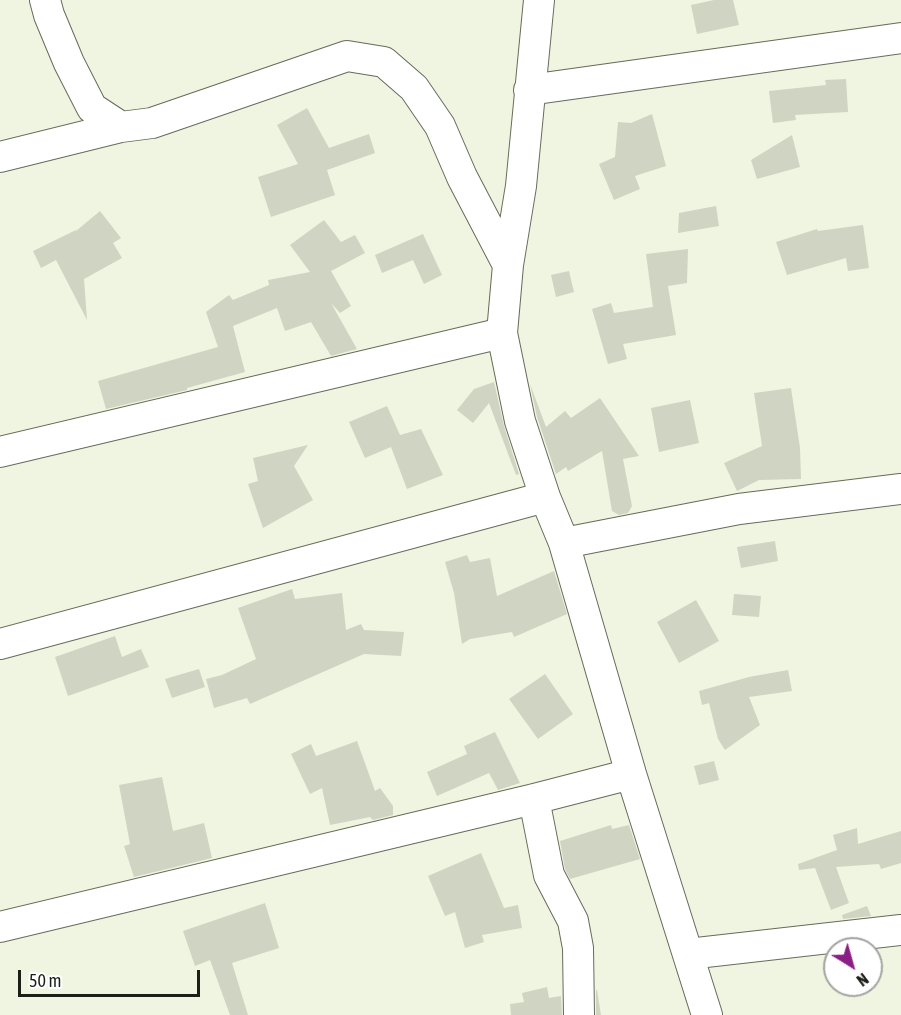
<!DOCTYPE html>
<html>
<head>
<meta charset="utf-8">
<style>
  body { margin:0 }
  #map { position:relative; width:901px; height:1015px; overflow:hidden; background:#eff5e1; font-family:"Asap Condensed",sans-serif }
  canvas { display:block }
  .north { position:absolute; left:823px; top:937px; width:60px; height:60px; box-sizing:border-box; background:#fff; border:2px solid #a4a5a2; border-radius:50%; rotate:143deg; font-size:16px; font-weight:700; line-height:24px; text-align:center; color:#1c1e17 }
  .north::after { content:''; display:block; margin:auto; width:21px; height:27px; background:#8a2085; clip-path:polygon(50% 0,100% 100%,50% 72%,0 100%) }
  .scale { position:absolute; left:18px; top:970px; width:182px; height:27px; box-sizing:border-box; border:3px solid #1c1e17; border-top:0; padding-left:8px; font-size:18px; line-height:21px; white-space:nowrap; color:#1c1e17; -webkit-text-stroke:4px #fff; paint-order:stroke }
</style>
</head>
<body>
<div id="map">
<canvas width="901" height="1015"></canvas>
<div class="north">N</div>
<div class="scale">50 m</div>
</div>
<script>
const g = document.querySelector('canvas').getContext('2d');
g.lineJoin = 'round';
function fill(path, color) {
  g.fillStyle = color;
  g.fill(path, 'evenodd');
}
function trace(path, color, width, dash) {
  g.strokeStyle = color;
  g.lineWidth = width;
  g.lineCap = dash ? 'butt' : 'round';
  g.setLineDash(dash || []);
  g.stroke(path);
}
const building = new Path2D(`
  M714,0H733L739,25L697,34L691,5Z
  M846,79L848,112L795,115L796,120L773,123L769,91L826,85L825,80Z
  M307,108L329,148L369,134L375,153L327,170L335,195L271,217L258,177L298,164L277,125Z
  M652,114L666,166L635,176L640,189L614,200L599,164L615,157L618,122L631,123Z
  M792,135L800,167L757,179L751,160Z
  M716,206L719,226L678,233L679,213Z
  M100,211L121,238L113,243L122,258L84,279L87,320L56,260L41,268L33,251L76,230V231Z
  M324,220L341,242L355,235L365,253L331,271L351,306L340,313L331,303L357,349L331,356L311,322L285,331L277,308L233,326L245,372L187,388V390L106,409L98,381L218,347L206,312L229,295L233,300L269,285L268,280L310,272L290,245Z
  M863,225L869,268L848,271L846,258L787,275L776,242L817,229L818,231Z
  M423,234L442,275L424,284L413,260L382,273L375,255Z
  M688,249L687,283L668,286L676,335L623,344L627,359L608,364L592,309L611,303L614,313L653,307L646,254Z
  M569,271L574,292L556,297L551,275Z
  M494,382L504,426L519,474L516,475L489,403L473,423L457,410L474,389Z
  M530,384L546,427L565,411L571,418L600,398L639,456L623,459L632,506L628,513L619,515L612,511L602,451L568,471L566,467L556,474L537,417Z
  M791,388L800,448L801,479L759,480L737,491L724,463L762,446L754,393Z
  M690,400L699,443L659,452L651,408Z
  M387,406L400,435L421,429L443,475L407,489L391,447L365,458L349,422Z
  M308,445L294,466L313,500L263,528L248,484L258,481L253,458Z
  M775,541L778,561L741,568L737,547Z
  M467,555L470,562L490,558L497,596L554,571L567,614L514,637L512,632L470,639L462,644L454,593L445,562Z
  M292,589L295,599L342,593L346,630L361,624L364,630L404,632L401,656L364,654L250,704L247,698L214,708L206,679L222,675L256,659L238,608Z
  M734,594L761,596L759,617L732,615Z
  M696,600L719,641L679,663L657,622Z
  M115,636L122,657L141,649L149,667L68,696L55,657Z
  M199,669L205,687L172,698L165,679Z
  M788,670L792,691L749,697L760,725L725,750L718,739L709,703L702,705L699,691L749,677Z
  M545,674L573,714L538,739L509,699Z
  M495,732L520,783L498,790L489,773L437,796L427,772L467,754L464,746Z
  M357,741L375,791L380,788L393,806V815L373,820L370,817L330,825L322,788L310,794L291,754L311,744L316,756Z
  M714,761L719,780L699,785L694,766Z
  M162,777L173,831L204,823L212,858L134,877L124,846L130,844L119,785Z
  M611,825L612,829L629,825L640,859L570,879L565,869L560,841Z
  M857,828L858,844L901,831V863L881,869L879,864L836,867L849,903L831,910L815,868L799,870L798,864L837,850L833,835Z
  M481,853L504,908L518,905L522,928L482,935L484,942L465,948L455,912L445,916L428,876Z
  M265,903L279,948L232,963L248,1015H230L210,960L195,966L183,931Z
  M867,906L871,916L843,919L842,915Z
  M547,987L549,998L561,996L562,1015H511L510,1004L524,1002L522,993Z
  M596,990H597L601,1015H596Z`);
const minor = new Path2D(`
  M45,0L49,15L69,63L92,108L121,127L152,123L347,56L384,62L414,88L440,126L462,177L508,265
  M539,0L521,186L508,265L502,333L520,421L545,497L564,543L631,774L707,1015
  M529,90L901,38
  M0,157L121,127
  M0,452L502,333
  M564,543L739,509L901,489
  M0,644L545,497
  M534,799L549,875L573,921L578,948L579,1015
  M0,927L534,799L631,774
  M688,954L901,930`);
fill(building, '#cfd5c2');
trace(minor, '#666b5a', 32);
trace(minor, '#fff', 30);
</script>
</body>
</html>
